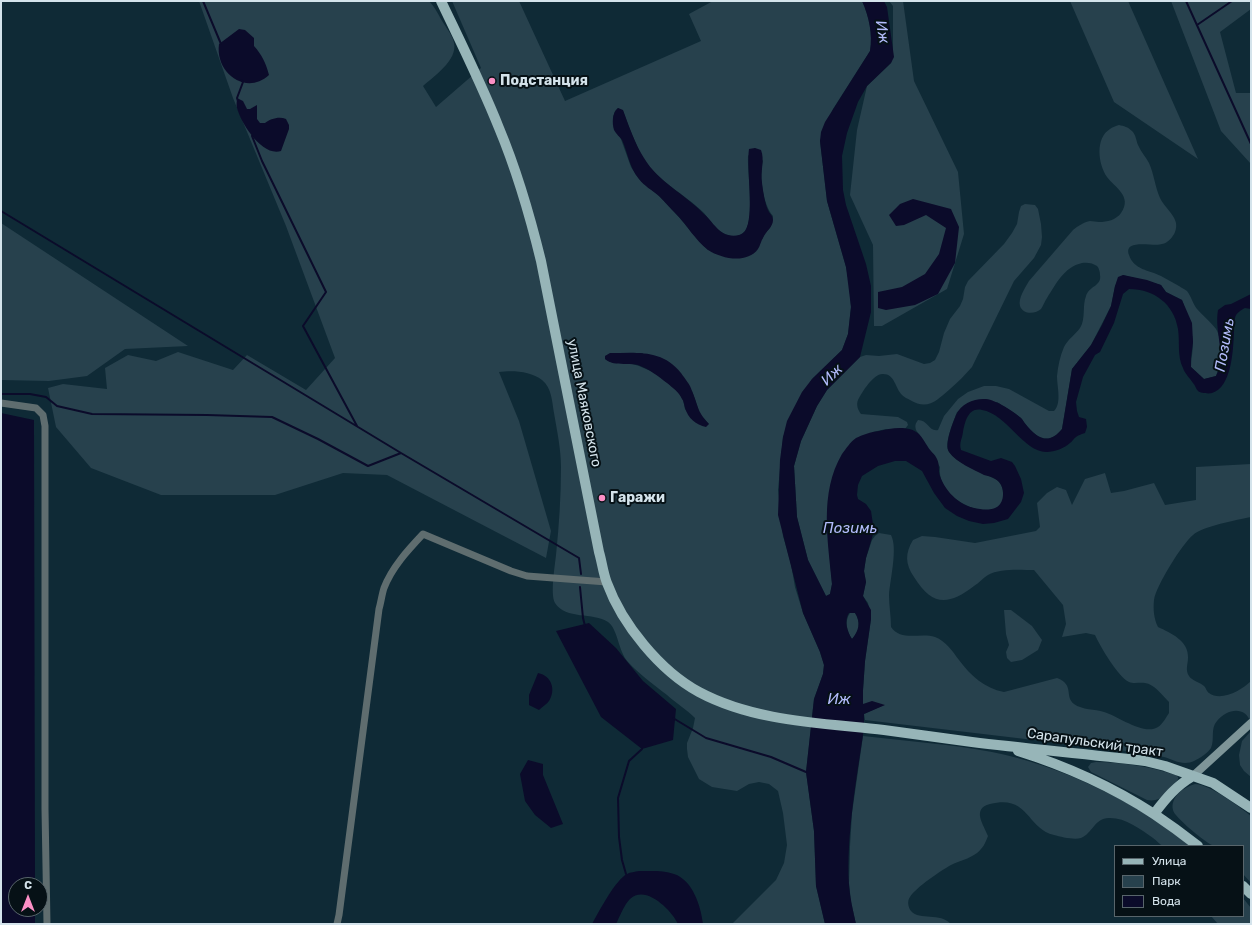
<!DOCTYPE html>
<html>
<head>
<meta charset="utf-8">
<style>
  body { margin:0 }
  #map { position:relative; width:1252px; height:925px; overflow:hidden; background:#0f2a36; font-family:Rubik,sans-serif }
  canvas { display:block }
  .frame { position:absolute; inset:0; border:2px solid #d4e3eb; pointer-events:none }
  .legend { position:absolute; left:1114px; top:845px; width:130px; height:72px; box-sizing:border-box; background:#061116; border:1px solid #58656b; margin:0; padding:5px 7px; list-style:none; font-size:12px; color:#d4e3eb }
  .legend li { display:flex; align-items:center; gap:8px; height:20px }
  .legend b { width:20px; border:1px solid #58656b }
  .north { position:absolute; left:8px; top:877px; width:40px; height:40px; box-sizing:border-box; background:#061116; border:1px solid #58656b; border-radius:50%; rotate:0deg; font-size:11px; font-weight:700; line-height:16px; text-align:center; color:#d4e3eb }
  .north::after { content:''; display:block; margin:auto; width:14px; height:18px; background:#fb8fc5; clip-path:polygon(50% 0,100% 100%,50% 72%,0 100%) }
</style>
</head>
<body>
<div id="map">
<canvas width="1252" height="925"></canvas>
<div class="frame"></div>
<ul class="legend">
<li><b style="height:5px;background:#97b5b8"></b>Улица</li>
<li><b style="height:11px;background:#27414d"></b>Парк</li>
<li><b style="height:11px;background:#0b0b2a"></b>Вода</li>
</ul>
<div class="north">С</div>
</div>
<script>
const g = document.querySelector('canvas').getContext('2d');
g.lineJoin = 'round';
function fill(path, color) {
  g.fillStyle = color;
  g.fill(path, 'evenodd');
}
function trace(path, color, width, dash) {
  g.strokeStyle = color;
  g.lineWidth = width;
  g.lineCap = dash ? 'butt' : 'round';
  g.setLineDash(dash || []);
  g.stroke(path);
}
function drawText(font, color, halo, rows, align = 'center') {
  g.font = font + ' Rubik,sans-serif';
  g.lineWidth = 4;
  g.setLineDash([]);
  g.textBaseline = 'middle';
  g.strokeStyle = halo;
  g.fillStyle = color;
  for (const [text, x, y, turn = 0] of rows) {
    g.save();
    g.translate(x, y);
    g.rotate((+turn || 0) * Math.PI / 180);
    g.textAlign = isNaN(turn) ? turn : align;
    if (halo) g.strokeText(text, 0, 0);
    g.fillText(text, 0, 0);
    g.restore();
  }
}
const green = new Path2D(`
  M199,1H429C435,7 439,16 444,24C448,30 453,37 454,43C458,60 433,77 423,86L436,107L481,68L452,1H519L565,101L701,41L689,14L713,1H862C869,16 873,35 870,51L833,109L820,141L827,201L846,267L849,282L851,307L848,334L842,350L812,379L783,437L778,490L783,536L791,564L795,587L803,613L820,652L824,665L823,674L814,699L806,772L814,831L816,886L825,924H732L776,880L784,863L787,845L783,813L778,791L769,784L759,782L749,784L737,791L712,787L699,779L688,757L687,749V743L693,728L695,718C686,709 676,703 667,695C654,685 639,674 628,662C618,651 618,629 608,622C593,612 566,620 555,603C550,594 555,565 556,555C559,526 561,496 561,467C561,449 557,431 554,413C552,402 552,388 542,380C531,371 512,370 499,372L519,421L551,531L546,558L387,475L343,473L275,495H161L91,468L56,427L48,388L63,384L107,389L105,368L128,355L156,361L178,352L233,370L247,355L306,390L335,358L286,226L233,98ZM618,108L623,111C628,124 636,146 643,158C657,181 685,194 704,213C710,220 714,228 723,233C730,237 740,238 745,231C755,219 747,173 748,156L755,148L763,161C759,175 763,205 773,216L770,228L765,233L762,239L708,250L693,234L678,216L660,197L639,179L631,167L613,117L615,111ZM642,353L692,391L700,414L709,424L690,416L685,409L683,400L678,391L655,373L639,366L629,363H613L605,359V356Z
  M889,1H903L914,81L958,172L964,234L947,289L882,326H874L873,245L850,195L857,130L867,86L891,63L893,51V6Z
  M1070,1H1128L1198,159L1114,102Z
  M1171,1H1251V9L1220,32L1236,93H1251V164L1221,131Z
  M1119,125C1124,126 1128,127 1132,131C1136,135 1136,140 1138,145C1141,152 1146,157 1149,163C1154,174 1155,187 1160,198C1165,209 1181,218 1175,232C1173,237 1168,243 1162,244C1154,247 1123,238 1129,255C1134,270 1149,270 1161,276C1167,279 1173,283 1179,286C1181,288 1185,289 1187,291C1191,296 1193,304 1197,309C1203,316 1211,322 1216,329C1223,340 1221,365 1216,376L1204,379L1191,367C1191,359 1193,351 1193,342C1192,330 1186,312 1182,300L1166,292L1161,285L1123,275L1115,286L1111,306L1091,345L1072,369L1062,429C1050,445 1037,439 1026,425C1024,423 1023,420 1021,418C1014,412 1004,407 997,402L957,412C954,420 945,441 948,450C953,461 978,471 989,476C992,478 997,479 999,482C1002,485 1003,490 1003,493C1004,497 1003,502 1000,505C997,509 991,510 986,510C965,510 937,491 940,467L916,430C915,426 915,424 918,420C928,420 929,432 938,430L944,416L958,399L968,392L984,386H996L1009,389L1049,411H1054C1062,403 1057,387 1057,376C1058,366 1060,356 1064,347C1068,339 1075,335 1080,328C1086,319 1082,306 1086,296C1089,286 1102,286 1100,275C1100,272 1099,268 1097,266C1093,263 1087,262 1082,263C1064,267 1056,284 1047,298C1045,301 1043,306 1041,309C1036,314 1023,315 1020,306C1018,298 1025,288 1029,281L1073,230C1078,226 1084,222 1090,221C1093,221 1096,222 1099,222C1107,222 1116,220 1121,213C1133,196 1114,187 1107,177C1098,164 1095,138 1110,129C1112,127 1116,126 1119,125Z
  M1025,204L1035,205L1038,209L1041,224L1042,237L1041,245L1034,258L1014,281L972,367C965,375 958,382 950,389C937,400 928,411 910,400C908,399 904,397 902,395C895,388 895,374 883,374C874,373 862,392 858,400C856,405 858,410 861,414L898,417L907,422L908,425L905,429H886L873,432L828,500L827,524L832,584L830,594L826,596L808,560L797,517L794,466L801,441L817,406L827,390L860,357L866,355L879,356L897,354L924,364L930,363L935,360L939,352L944,333L950,319L960,306L963,299L965,287L968,281L1004,244L1012,233L1017,224L1019,212L1021,206Z
  M1,223L188,346L125,349L87,376L49,381L1,380Z
  M1251,464V517C1237,520 1203,526 1193,535C1182,544 1156,586 1154,600C1153,610 1154,619 1158,627C1171,633 1189,641 1188,658C1188,664 1185,670 1189,676C1192,681 1200,682 1204,686C1206,688 1207,692 1209,693C1221,702 1242,690 1251,681V723C1245,705 1227,709 1217,721C1210,729 1215,739 1211,748C1208,753 1200,758 1194,761C1192,762 1188,763 1185,763C1178,763 1171,759 1164,757C1149,754 1134,752 1118,750L865,720L864,714L884,705H863V690L865,661L871,619L868,603L863,596L866,582L864,571L866,558L872,540L875,536L879,533L891,535C898,548 890,580 889,595C889,606 891,616 891,627C901,642 921,632 935,637C946,641 953,652 959,660C971,676 984,688 1004,692L1057,678C1075,685 1064,696 1074,704C1082,710 1095,709 1104,712C1118,716 1144,736 1158,727C1163,724 1166,717 1169,713V702C1162,695 1154,684 1145,683C1140,682 1134,684 1129,682C1118,677 1100,646 1095,635L1086,633L1062,637L1066,624L1063,605L1034,570C1021,570 1000,568 988,575C983,578 979,583 974,586C948,606 932,606 914,577C905,564 905,553 913,540L922,536L935,537L975,543L1036,531L1040,527L1037,503L1047,493L1057,487L1066,490L1072,505L1085,479L1105,473L1111,493L1124,491L1154,483L1165,505L1196,500V467Z
  M1004,610H1011L1032,626L1042,640L1038,650L1022,660L1011,662L1007,658L1006,652L1009,645L1006,634Z
  M850,613H855C861,623 859,631 852,639C847,631 844,622 850,613Z
  M1251,731V777L1244,771L1240,765L1239,755L1242,741Z
  M863,736C906,741 950,744 992,752C1059,765 1138,802 1190,846C1183,846 1168,848 1163,846C1159,844 1156,840 1153,838C1140,829 1126,818 1110,818C1095,817 1093,833 1081,838C1074,840 1061,837 1054,835C1026,828 1029,794 990,804C971,809 984,825 988,836C985,844 983,848 977,853C969,859 959,861 951,865C942,870 915,888 910,897C907,901 908,907 911,911C920,921 940,912 951,924H856L851,902L849,883L850,846L852,813Z
  M1096,762C1122,762 1151,767 1176,775L1178,777V779C1171,791 1161,803 1147,800L1091,772L1088,767L1091,763Z
  M1195,784C1209,784 1240,807 1251,816V883L1243,874V846C1236,846 1218,848 1212,845C1205,842 1174,817 1173,810C1170,797 1184,787 1195,784Z
  M1243,898L1251,908V924H1218L1211,916H1243Z`);
const water = new Path2D(`
  M862,1H884L887,7L894,57L891,63L867,86L858,102L847,133L842,156L843,190L846,205L866,264L871,286V312L860,357L827,390L817,406L801,441L794,466L797,517L808,560L826,596L830,594L832,584C828,541 819,493 842,454C846,449 850,442 856,438C862,435 871,432 879,431C891,428 909,425 919,434C923,438 925,443 928,447C930,451 935,454 937,459C940,465 938,471 940,476C946,493 961,507 980,509C985,510 992,510 997,507C1005,502 1005,487 998,481C995,478 989,476 984,475C973,469 957,463 949,452C944,444 953,423 956,415C961,403 975,398 986,399C996,400 1013,411 1021,418C1023,420 1025,424 1028,427C1039,440 1050,444 1062,429L1072,369L1091,345L1102,325L1111,306L1115,286L1118,277L1123,275L1147,280L1161,285L1166,292L1182,300L1192,323L1193,342L1191,358V367L1204,379L1216,376C1227,356 1214,332 1218,310L1225,305L1231,304L1251,294V309L1245,308C1241,310 1236,313 1235,318C1234,323 1234,329 1234,333C1233,350 1232,387 1212,393C1209,394 1200,393 1198,391C1196,389 1195,385 1193,383C1190,378 1185,374 1183,368C1177,356 1180,342 1178,329C1174,304 1154,289 1129,289L1123,294L1114,323L1100,352L1095,355L1083,377L1076,402L1077,411L1079,417L1086,419L1087,427L1085,433C1082,434 1078,435 1076,437C1074,438 1072,442 1070,443C1065,448 1054,452 1047,452C1024,453 1007,414 982,410C968,407 965,422 963,432C962,440 959,442 961,450L991,461L1001,458L1012,462L1015,466L1021,479L1024,493L1021,502L1008,519L994,523L983,524L969,521L957,516L945,508L934,493L922,471L906,461H895L878,466L862,476L858,485L857,495L858,499L866,504L871,511L874,531L866,558L864,571L866,582L863,596L871,610V619L865,661L863,690V704L872,701L885,705L864,714V728C857,777 846,835 849,885C850,898 853,911 856,924H825L816,886L814,831L806,772L814,699L823,674L824,665L820,652L803,613L778,515L780,460L783,437L787,421L802,392L812,379L842,350L848,334L851,307L846,267L827,201L820,141L821,132L825,122L870,51C873,35 869,16 862,1ZM849,613H855C861,622 859,631 852,639C847,631 844,621 849,613Z
  M239,29L245,30L254,38V46C262,55 266,63 269,75C246,96 215,73 219,44Z
  M237,98L243,101L247,109H250L257,105V119L260,123H265C270,119 279,116 286,119L289,125V129L281,151C262,157 241,123 237,108C236,105 237,101 237,98Z
  M618,108L623,110C628,124 636,146 644,158C658,182 685,194 704,214C711,220 715,228 723,233C730,237 740,237 745,231C755,217 746,168 749,149L755,148L761,150C765,160 760,171 762,183C763,191 765,205 769,212C771,215 773,216 773,220C773,227 766,231 763,238C761,241 760,246 758,249C747,264 722,259 708,250C695,240 687,225 676,214C670,208 665,202 659,196C652,190 644,186 639,179C629,167 628,153 622,140C620,137 616,134 614,130C612,123 612,113 618,108Z
  M913,199L951,209L959,227L955,263L938,294L915,305L886,310L878,308V292L902,287L925,274L939,254L946,228L926,215L904,225L896,226L889,215L900,204Z
  M610,353C637,353 662,349 681,373C685,379 690,384 692,391C699,407 696,410 709,424L706,427C696,425 688,418 685,408C684,405 684,401 682,399C679,392 673,388 667,383C658,376 649,369 638,365C628,362 614,367 605,359V356Z
  M1,413L34,420L35,885H16V909H35V924H1Z
  M589,623L616,648L643,681L676,709L673,740L642,749L601,717L556,631Z
  M538,673C552,676 556,690 549,701C547,704 542,707 539,710L529,705V695Z
  M528,760L543,764V775L563,824L551,828L535,815L525,801L520,774Z
  M639,871C650,871 664,870 674,874C693,880 701,907 703,924H678C672,911 646,884 630,899C624,905 620,916 616,924H592C598,913 616,879 627,874C630,872 635,872 639,871Z`);
const stream = new Path2D(`
  M203,1L221,44
  M1186,1L1251,144
  M1197,25L1232,1
  M238,101L237,98L243,82L241,80
  M252,136L262,161L326,292L303,326L357,426
  M1,211L401,453L579,558L581,574
  M1,394H30L46,397L57,406L92,414L207,415L272,417L318,439L368,466L401,453
  M580,587L583,618L585,626
  M673,718L706,738L771,757L806,772
  M626,874L622,860L619,837L618,798L629,761L642,749`);
const street = new Path2D(`
  M1,403L36,408L43,415L45,426V809L47,924
  M337,924L339,915L379,609C381,602 382,594 384,588C392,567 408,550 423,534L511,571L527,576L607,582`);
const secondary = new Path2D(`
  M1193,776L1251,723`);
const primary = new Path2D(`
  M441,1C461,43 482,85 499,128C517,171 530,216 541,261L599,552C602,562 603,573 607,583C622,624 660,671 699,692C755,722 823,723 884,730C913,734 943,738 972,742C1030,749 1087,754 1145,761L1165,766L1213,783L1251,808
  M1018,751C1066,766 1111,786 1154,814C1169,824 1184,835 1198,846
  M1154,814C1166,798 1176,786 1193,776
  M1243,886L1251,894`);
const markers = [
  [492,81,4,"#fb8fc5"],
  [602,498,4,"#fb8fc5"]
];
const poiNames = [
  ["Подстанция",500,81],
  ["Гаражи",610,498]
];
const streetNames = [
  ["улица Маяковского",584,403,79],
  ["Сарапульский тракт",1095,743,8]
];
const waterNames = [
  ["Иж",882,32,80],
  ["Позимь",1225,345,-80],
  ["Иж",832,375,-44],
  ["Позимь",850,529],
  ["Иж",839,700]
];
fill(green, '#27414d');
fill(water, '#0b0b2a');
trace(stream, '#0b0b2a', 2);
trace(street, '#5f6d6f', 7);
trace(secondary, '#7e9598', 8);
trace(primary, '#97b5b8', 10);
for (const [x, y, r, color] of markers) {
  const dot = new Path2D();
  dot.arc(x, y, r, 0, 2 * Math.PI);
  g.fillStyle = color;
  g.fill(dot);
  trace(dot, '#061116', 1.5);
}
drawText('bold 14px', '#d4e3eb', '#061116', poiNames, 'left');
drawText('14px', '#d4e3eb', '#061116', streetNames);
drawText('italic 15px', '#b3bcfc', '#061116', waterNames);
</script>
</body>
</html>
